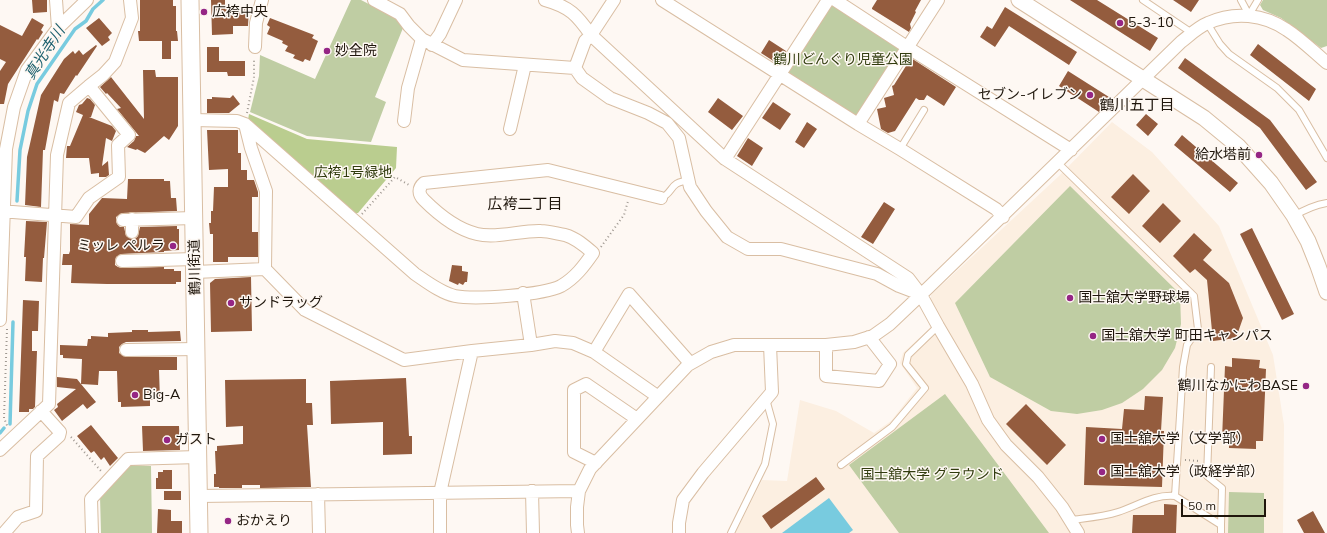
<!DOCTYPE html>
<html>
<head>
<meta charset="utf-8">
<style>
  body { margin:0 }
  #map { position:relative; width:1327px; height:533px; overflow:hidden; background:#fef8f3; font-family:Mulish,sans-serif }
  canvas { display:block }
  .scale { position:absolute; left:1181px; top:499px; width:85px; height:18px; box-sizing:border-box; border:2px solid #1f160c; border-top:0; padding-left:5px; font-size:12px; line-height:14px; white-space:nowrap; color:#1f160c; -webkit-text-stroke:3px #fef8f3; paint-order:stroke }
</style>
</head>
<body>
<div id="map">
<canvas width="1327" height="533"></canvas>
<div class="scale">50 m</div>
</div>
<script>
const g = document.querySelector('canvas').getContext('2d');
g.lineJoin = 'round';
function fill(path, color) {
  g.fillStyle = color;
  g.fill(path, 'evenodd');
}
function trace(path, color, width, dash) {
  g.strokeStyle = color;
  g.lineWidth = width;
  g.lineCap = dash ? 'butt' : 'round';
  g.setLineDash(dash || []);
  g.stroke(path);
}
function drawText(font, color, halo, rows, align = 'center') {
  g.font = font + ' Mulish,"Noto Sans JP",sans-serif';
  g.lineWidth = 3;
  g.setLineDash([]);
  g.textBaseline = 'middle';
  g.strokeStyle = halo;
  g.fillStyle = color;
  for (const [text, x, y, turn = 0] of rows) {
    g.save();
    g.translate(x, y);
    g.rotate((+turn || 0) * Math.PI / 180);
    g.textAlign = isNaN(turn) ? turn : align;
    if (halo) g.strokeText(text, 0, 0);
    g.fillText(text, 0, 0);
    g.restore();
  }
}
const built = new Path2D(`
  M1112,122L1152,152L1219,226L1273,355L1284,425L1283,533H735L762,480L787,481L800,400L836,411L874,433L891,421L917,388L900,363L903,353L941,318L931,303V295L1059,176Z`);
const green = new Path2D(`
  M351,0H361L398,19L403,28L375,97L386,102L371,142L307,136L250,112L259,76L260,55L315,79Z
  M1263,0H1327V46L1321,48L1281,18L1263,10L1260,5Z
  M831,1L903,49L858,121L783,72Z
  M1070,186L1180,294L1181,324L1175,348L1162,370L1143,389L1122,403L1102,410L1077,414L1051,411L990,377L955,303Z
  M945,394L1049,533H899L849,465Z
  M130,465L151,466L152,533H101L100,496Z
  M1229,492L1264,493V533H1228Z`);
const forest = new Path2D(`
  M249,114L307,139L397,147L396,168L358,213H353L248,120Z`);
const water = new Path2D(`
  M829,498L853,530L849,533H782Z`);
const stream = new Path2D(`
  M17,201L20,150L28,111L37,84L75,29L86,21L93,9L103,0
  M10,424L13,322
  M0,433L4,428`);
const building = new Path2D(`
  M32,0H47V12L33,13Z
  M140,0H173V6H176V31H177L178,41H171V59H162V41H139L138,31H140Z
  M211,0H225V8H249L248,26H233V34L212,35Z
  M877,0H921L915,11L916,12L910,24L911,28L909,32L872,9V8Z
  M1070,0H1097L1158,38L1150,51Z
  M1173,0H1199L1191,12Z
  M1005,7L1077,52L1069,65L1009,26L995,47L980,37L987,26L992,29Z
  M32,18L44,25L41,30L43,32L38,40L37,39L8,84L4,104H0V71L6,62L0,59V25L22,36Z
  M99,18L112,33L108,37L110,40L102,46L86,28Z
  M270,18L314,35L312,38L318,41L310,61L305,59L303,62L293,58L295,55L285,51L288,46L282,43L283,41L267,34L270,27L267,25Z
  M769,40L786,51L778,64L761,53Z
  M1258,44L1316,89L1309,101L1250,55Z
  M96,45L97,46L77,76L76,75L64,94L60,93L58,102L54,100L45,150H43L41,207L25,205L27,157L41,95L64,59L73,51L75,54L79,50L83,55Z
  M207,47H219V61H245V76H228L227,72H207Z
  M911,58L956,87L944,106L927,95L924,100H919L916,98L895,131L888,133L881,129L877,109L886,107L884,98L894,95L892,86L894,85Z
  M1185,58L1270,120L1317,182L1306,190L1260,128L1178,68Z
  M143,70H155L156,77H178V126L169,140L164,136L145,153L137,149L136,150L127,147L134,141L136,136H139L117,109L121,108L107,93L106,94L100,87L111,77L144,119Z
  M1068,71L1109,97L1099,112L1059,86Z
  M233,95L240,104L229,113H207V99H212V97L230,98Z
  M87,98L90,99L95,105L91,117H89L112,126L116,131L112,141L106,138L102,166L108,161L109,175L106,177H99V173L91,174L89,158H66L67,146H70L83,115L76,112L79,105L82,104Z
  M718,98L743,116L732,130L708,112Z
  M773,102L791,114L780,130L762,118Z
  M1146,114L1158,124L1148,136L1136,125Z
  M807,122L817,129L804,148L795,142Z
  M207,130H238V153H241V170H247V180H254L258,192V197H252V232H258V257H228V262H213V234H210L209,223H211V211H213L214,187H228V169L209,170Z
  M1182,135L1238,183L1230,192L1174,145Z
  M748,138L763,148L752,166L737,156Z
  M1133,174L1150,191L1129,214L1111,197Z
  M128,179H164V181H170L171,198H176L177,211L122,213L116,217V221L117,224L120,227H124L126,236L132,239H135L138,236L140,227L177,226V229H179V250L164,251V252L121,254L116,257L115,261V265L118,267L122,268L164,267V269H174V271H181V282H176V284H107L71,283L72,265H62L63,254H69L70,251V224L89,225V214L102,198L127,199Z
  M884,202L895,209L873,244L861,237Z
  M1163,203L1181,221L1160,243L1142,226Z
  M26,221L47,222L44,258H43L42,282L25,281L26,257H24Z
  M1252,228L1294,314L1282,320L1240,234Z
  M1194,233L1212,250L1203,260L1229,283L1243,318L1236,338L1213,341L1207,280L1195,269L1190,273L1173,256Z
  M452,265L462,266V271L468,272L467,282H465L463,285L459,283L458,285L449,281Z
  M251,277L252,331L211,332L210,283L215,279Z
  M23,300L39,301L38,331H32V351H37L35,407L33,409H29V412H19Z
  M132,330H148V332L180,331L181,341L126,342L122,344L119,347V353L126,357H177V370H159L160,400H150V406L121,407V402H118L117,371H99L98,385L81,384L96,402L87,409L83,404L62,421L54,410L58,407L57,404L76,389L57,387V377L77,379L81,384L82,359L63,358V355H60V345L87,346L88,339H91V336L108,337V333L132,332Z
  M1232,358L1260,360L1259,368L1266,369L1263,441H1256V449L1229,448V440L1222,439L1225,366L1232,367Z
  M406,378L409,436H412V454L383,455V422L331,424L330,381Z
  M306,379V403H312L313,425H307L311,487L260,488V485H242V488H219V487H214V474H216L215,451H217V446L243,444V426L226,427L225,380Z
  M1145,396L1163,397L1161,431H1164L1162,487L1084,485L1086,427L1122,429L1124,409L1144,410Z
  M1026,404L1066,445L1047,465L1006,424Z
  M91,425L118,458L110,466L104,457L101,460L94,451L91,453L77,436Z
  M142,426H179L180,450L143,451Z
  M163,470H172V489H156V478H158V472H163Z
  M816,477L825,489L771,529L762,516Z
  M164,491H181V500H164Z
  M1164,504L1177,505L1176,533H1132L1133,515H1164Z
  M158,509L171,510V521H182V533H157Z
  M1313,511L1325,533H1304L1297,520Z`);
const path = new Path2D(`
  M247,113L254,77V58
  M362,214L395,177L409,185
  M601,247L624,215L628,201
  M7,329L4,418L8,428
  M71,437L101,471
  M1185,460L1199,461`);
const service = new Path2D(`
  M1143,0L1192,33
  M1241,0L1249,15
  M1249,15L1258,0
  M1207,23L1220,44L1229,54L1277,88L1299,110L1327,158
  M900,149L924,110
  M1058,163L1194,296L1198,329L1187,345L1183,367L1175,496L1221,525V533
  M661,198C674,193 669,181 689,181
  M1294,216C1304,210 1315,205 1327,203
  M1211,367L1207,476L1222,488L1221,525
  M841,465L892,427L925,388L906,364L908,355L938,326
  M1071,520C1086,518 1103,517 1118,512C1137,506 1154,494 1175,496
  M731,533L765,464L773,424L766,399`);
const minor = new Path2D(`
  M56,0L58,28
  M374,0L400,14L409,26L422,39L463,60L575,68
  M545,0C570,7 577,15 591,35L725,159L908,278L921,295L938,326L972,384L988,420L1006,445L1038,477L1062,507L1078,533
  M614,0L591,35L585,41L575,68L582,78L610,98L648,113L667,123L679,138L690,187L706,211L727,237L748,249H781L877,274L899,286L920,294
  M662,0L858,124L900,149L996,209L1003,217
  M835,0L907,47L1071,150
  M432,45L440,34L456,0
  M255,47L256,23L262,0
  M193,120L237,121L245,124L415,274C427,282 441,293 455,296C475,300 543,295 561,286C575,278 584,266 593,253C585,246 576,238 565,235C558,234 549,231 541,231C522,230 496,239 477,234C456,229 439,215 424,200C418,194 418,188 424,183L548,170L661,198
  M404,121L408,88L422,39
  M245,124L251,148L266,191L265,269L305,310L404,360L472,351L531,345L555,341L573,343L594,352L657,396
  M858,124L938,0
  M510,129L525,65
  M725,159L828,0
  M0,211L76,217L89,198L119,177L118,145L129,135L89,86L103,75L115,62L132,18L130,0
  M132,219V232
  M123,220L194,218
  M122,261L195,259
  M195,272L265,269
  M523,293L531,345
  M0,320L6,149L14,107L27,70L58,28L87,0
  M826,345V376L879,381L890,364L869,337
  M126,350L196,349
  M594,352L629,294L690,363
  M0,450L49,404L57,155L69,103L89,86
  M596,463L574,452V390L586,384L637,419
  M532,491L533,533
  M318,494L319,533
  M199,496L579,491
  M4,533L18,517L36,511L37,456L59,436L60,432L41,411
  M92,533L91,499L128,459L198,457
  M440,533V493L472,351
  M578,533L577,525V507L579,491L590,469L688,365L711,352L734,345H826L854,342L873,336L890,324L929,287L1181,42C1190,35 1198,27 1208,23C1234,11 1264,14 1287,30C1301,39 1314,52 1327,63
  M679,533V523L683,500L703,473L772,392L770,345`);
const tertiary = new Path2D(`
  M1019,0L1204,118L1238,146L1271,183L1294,216L1308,241L1318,266L1327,292`);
const secondary = new Path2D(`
  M190,0L199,533`);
const markers = [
  [204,12,4,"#952685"],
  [1120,23,4,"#952685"],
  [327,51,4,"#952685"],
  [1090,95,4,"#952685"],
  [1259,155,4,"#952685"],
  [173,246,4,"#952685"],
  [1070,298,4,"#952685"],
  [231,303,4,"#952685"],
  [1093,336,4,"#952685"],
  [1306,386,4,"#952685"],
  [135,395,4,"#952685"],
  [1102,439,4,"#952685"],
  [167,440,4,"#952685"],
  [1102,472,4,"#952685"],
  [228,521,4,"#952685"]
];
const poiNames = [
  ["広袴中央",212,12],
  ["5-3-10",1128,23],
  ["妙全院",335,51],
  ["セブン-イレブン",1082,95,"right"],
  ["給水塔前",1251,155,"right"],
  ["ミッレ ぺルラ",165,246,"right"],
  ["国士舘大学野球場",1078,298],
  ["サンドラッグ",239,303],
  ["国士舘大学 町田キャンパス",1101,336],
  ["鶴川なかにわBASE",1298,386,"right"],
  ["Big-A",143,395],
  ["国士舘大学（文学部）",1110,439],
  ["ガスト",175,440],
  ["国士舘大学（政経学部）",1110,472],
  ["おかえり",236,521]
];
const parkNames = [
  ["鶴川どんぐり児童公園",843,60],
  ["広袴1号緑地",353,173],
  ["国士舘大学 グラウンド",932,475]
];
const streetNames = [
  ["鶴川街道",195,267,-91]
];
const waterNames = [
  ["真光寺川",45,53,-57]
];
const neighbourhoodNames = [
  ["鶴川五丁目",1137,105],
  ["広袴二丁目",525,204]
];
fill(built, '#fcefe1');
fill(green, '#bfcda3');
fill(forest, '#bacd8f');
fill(water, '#78cbdf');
trace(stream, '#78cbdf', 3.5);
fill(building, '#945c3e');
trace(service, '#d9bea3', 8);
trace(minor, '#d9bea3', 14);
trace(tertiary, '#d9bea3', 17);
trace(secondary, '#d9bea3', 19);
trace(path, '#9f9891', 2, [1, 3]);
trace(service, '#fff', 6);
trace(minor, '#fff', 12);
trace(tertiary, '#fff', 15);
trace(secondary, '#fff', 17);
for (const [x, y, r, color] of markers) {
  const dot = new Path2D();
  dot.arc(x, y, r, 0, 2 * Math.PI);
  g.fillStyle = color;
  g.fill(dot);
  trace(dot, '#fef8f3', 1.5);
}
drawText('14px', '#1f160c', '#fef8f3', poiNames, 'left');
drawText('14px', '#313c0e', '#fef8f3', parkNames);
drawText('14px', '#1f160c', '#fef8f3', streetNames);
drawText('italic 15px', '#1b5f6d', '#fef8f3', waterNames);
drawText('15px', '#1f160c', '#fef8f3', neighbourhoodNames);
</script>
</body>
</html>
